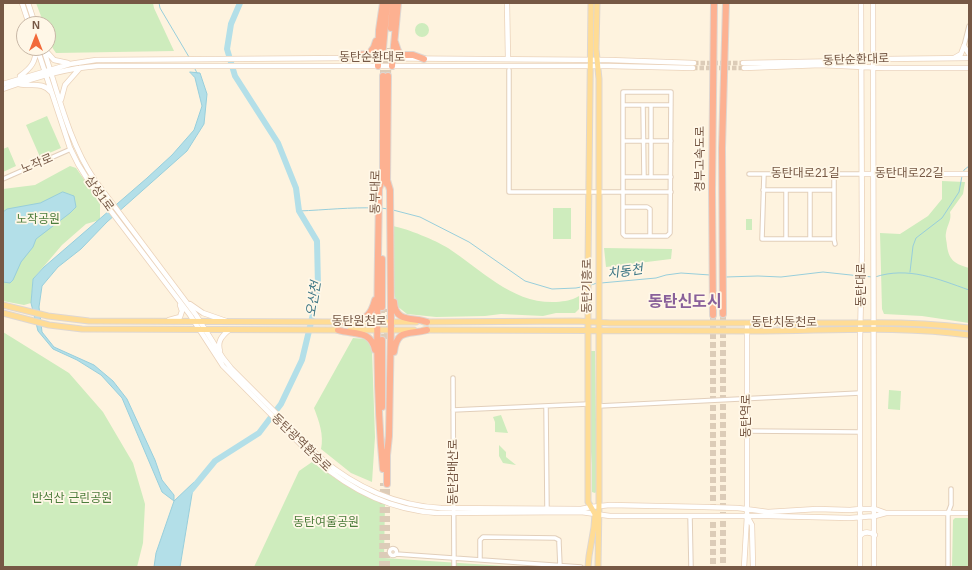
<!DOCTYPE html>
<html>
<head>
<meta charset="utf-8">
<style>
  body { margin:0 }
  #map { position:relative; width:972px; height:570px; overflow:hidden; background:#fef3df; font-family:Arial,sans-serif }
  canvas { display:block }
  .frame { position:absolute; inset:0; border:4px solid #765845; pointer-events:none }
  .north { position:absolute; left:16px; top:16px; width:40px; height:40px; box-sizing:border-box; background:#fff7e7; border:1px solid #c8b7a6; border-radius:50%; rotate:0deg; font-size:11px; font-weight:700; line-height:16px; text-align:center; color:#765845 }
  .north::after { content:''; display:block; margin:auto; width:14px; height:18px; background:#f26a3a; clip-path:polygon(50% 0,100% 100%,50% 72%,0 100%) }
</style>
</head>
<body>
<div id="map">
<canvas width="972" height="570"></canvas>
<div class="frame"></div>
<div class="north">N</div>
</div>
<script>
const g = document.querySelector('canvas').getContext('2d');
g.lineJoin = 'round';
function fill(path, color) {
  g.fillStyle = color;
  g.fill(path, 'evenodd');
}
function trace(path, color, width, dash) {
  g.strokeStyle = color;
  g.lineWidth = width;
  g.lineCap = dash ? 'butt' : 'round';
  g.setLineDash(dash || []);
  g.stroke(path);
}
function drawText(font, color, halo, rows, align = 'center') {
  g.font = font + ' Arial,"Noto Sans KR",sans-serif';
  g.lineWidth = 3.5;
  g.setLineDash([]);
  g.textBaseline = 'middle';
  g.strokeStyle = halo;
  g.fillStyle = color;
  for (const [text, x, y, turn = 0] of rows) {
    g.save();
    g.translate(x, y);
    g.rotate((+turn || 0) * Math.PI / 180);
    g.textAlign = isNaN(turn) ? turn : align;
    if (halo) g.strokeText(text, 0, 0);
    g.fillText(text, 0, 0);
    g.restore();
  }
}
const green = new Path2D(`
  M36,3H153L154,8L174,51L56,53C49,44 48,35 48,24H44Z
  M415 30a7 7 0 1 1 14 0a7 7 0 1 1-14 0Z
  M47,116L61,148L40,157L26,125Z
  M8,147L16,166L3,172V149Z
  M70,166L76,168L100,202V220L86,224L62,245L33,279L31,303L24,305L3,301V189L35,185Z
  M942,181L965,182L963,194L950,212C952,220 947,225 946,233C945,237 947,242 947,246C949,261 956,264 969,268V323L922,316L884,314L882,309L880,233L900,234L928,216L942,199Z
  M553,208H571V239H553Z
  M746,219H752V230H746Z
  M393,226C408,229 435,240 448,248C482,270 512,304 556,302C566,301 570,301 579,296V309L575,313H556L543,316L501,314L485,316L436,317L407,314L397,306L394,292Z
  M604,248L672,249L671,259L606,267Z
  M3,332L69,373L103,412L133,463L145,504L143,543L137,567H3Z
  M353,338L365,339L370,344L372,351L375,437L372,482L351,473L321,449C324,435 319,421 314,408Z
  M591,351H595L597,491L595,493L592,492V465L590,438L589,353Z
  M889,390L901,391L900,410L888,409Z
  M501,415L508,433L495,432V422L493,417Z
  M499,445L506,452V457L516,465L503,463L499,456Z
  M312,462L338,480L385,504L384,558L520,567H254L299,471Z
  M955,518H969V567H952L953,520Z`);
const water = new Path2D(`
  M190,72L200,73L207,94L204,124L187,151L107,222L81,249L58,267L42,286L39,307L42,332L54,347L94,365L113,381L127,399L155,460L162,480L174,495V501L194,482L180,567H154L156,553L174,501L162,492L122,398L101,375L77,360L53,349L38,331L31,303L33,279L44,267L147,178L172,155L194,130L202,106L195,78Z
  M63,192L74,196L76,207L70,213L36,239L33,247L21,262L13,280L10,283L3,282V212L7,209L40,203Z`);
const stream = new Path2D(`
  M159,3L160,8L189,57
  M194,67L197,73
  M963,173L964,170L969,166
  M381,208L388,209
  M393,210L420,217L469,242L525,281L552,289L576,288L586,286
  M299,211C325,210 351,207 376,208
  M910,272L913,246L916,238L942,218L959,192L962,176
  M863,276L872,277
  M726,277L758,276L781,277L823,272L860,276
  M875,277C908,266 938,279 969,290
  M601,283L656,278L666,275L681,273L710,275
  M591,285L597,283`);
const river = new Path2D(`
  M187,495L215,461L259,433L281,404L302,360L314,310L318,286L317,241L299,211L296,188L278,143L235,76L227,49L231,24L240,3`);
const secondaryTunnel = new Path2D(`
  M694,63H743
  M693,68H744`);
const highwayTunnel = new Path2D(`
  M383,76V48
  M388,76L389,48
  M382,307V340
  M723,314V567
  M713,315V567
  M387,339V309
  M382,567L383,483
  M387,567V485`);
const street = new Path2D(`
  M964,46L969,26
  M509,70V192H671
  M623,92H671L670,233L667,236H625L623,234Z
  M623,105H671
  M643,105L644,177
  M623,141H671
  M749,174H862
  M764,174L762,239H834L835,244
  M623,177H671
  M651,177V105
  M3,179L71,149
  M763,190H834
  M786,190V239
  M810,190V239
  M623,207H647L650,209V236
  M834,239V174
  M453,378L454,567
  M546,406L547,510
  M599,406L860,393
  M453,410L588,404
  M747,431L860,432
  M690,516L691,567
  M389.5 552a3.5 3.5 0 1 1 7 0a3.5 3.5 0 1 1-7 0Z
  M396,554L581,567
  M480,560V540L483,537L555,538L559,540V543L560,566
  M948,567V513L951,505V489`);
const secondary = new Path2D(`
  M22,3L29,24
  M28,3L35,24
  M507,3L508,59
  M873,3L874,567
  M964,46L969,54
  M37,48L70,148L78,164L91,185L190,315L223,366L315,459C349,489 391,510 437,513L581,512L610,516H769L850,518L875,516L886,513H969
  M43,48C58,92 68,140 94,179L196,315L223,358L231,368C250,387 268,405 287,424C298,436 309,448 322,459C355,487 397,506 441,508L581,509L591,507L610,505L704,507L738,508L768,512L817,509L850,510L860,509H875L886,513
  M46,51L54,60L68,63
  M954,58L961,54L964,46
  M743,63L850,61L884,59L969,58
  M744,68L821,65L884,68H969
  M20,76C31,68 36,62 36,48
  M3,84L70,64L96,60L349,58L609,60L694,63
  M19,84C31,87 42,81 51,92
  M3,89C33,78 66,68 98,66H609L693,68
  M61,100L65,85L80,68
  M862,174H969
  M190,304L203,313L226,321
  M169,320L180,317L182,311L180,305
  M220,351C217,341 222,336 229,330
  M747,516L752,525L753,567
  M860,536C864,531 870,532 875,535
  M744,567L747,516V323
  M860,567V339L862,252L861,3`);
const primary = new Path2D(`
  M597,3L596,49L599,79V502L598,567
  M3,305L48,316L89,321L342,322
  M3,313L49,325L82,329L340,330
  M350,322H416
  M424,322L578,321L610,323H849C889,322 929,323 969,328
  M350,330H414
  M424,330C535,330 646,331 757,331C828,331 899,325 969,335
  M588,567L589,556L594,527L595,514L588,502V263L591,3`);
const highway = new Path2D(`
  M391,28L393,3
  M395,42L398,51L401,55H413L424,59
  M383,48L387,3
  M349,58L355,55L369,54L374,47L376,41
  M378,66L379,30L383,3
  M392,66L398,3
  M383,76V180
  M383,177L379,189C378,282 374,376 383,469
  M387,184L388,76
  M394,302C395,323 413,317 427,322
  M382,307V259
  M723,314L722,148L726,3
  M713,315L712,191L714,3
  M340,322C359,315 368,326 375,300
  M338,330C353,335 371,329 375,350
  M382,340V407
  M394,352C397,328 409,335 427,330
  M387,451V484
  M387,455L389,436L391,322L390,190L387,180`);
const streetNames = [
  ["동탄순환대로",372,58],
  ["동탄순환대로",856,60,-2],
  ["경부고속도로",701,159,-90],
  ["노작로",37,164,-23],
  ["동탄대로21길",805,174],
  ["동탄대로22길",909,174],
  ["동부대로",376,192,-89],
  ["삼성1로",99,194,54],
  ["동탄대로",862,285,-90],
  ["동탄기흥로",588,286,-90],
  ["동탄원천로",359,322],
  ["동탄치동천로",784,323],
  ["동탄역로",747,416,-90],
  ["동탄광역환승로",301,443,44],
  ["동탄감배산로",454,472,-90]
];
const parkNames = [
  ["노작공원",38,220],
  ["반석산 근린공원",72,499],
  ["동탄여울공원",326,523]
];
const waterNames = [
  ["치동천",625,272,-8],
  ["오산천",314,299,-81]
];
const districtNames = [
  ["동탄신도시",685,303]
];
fill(green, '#ceecbd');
fill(water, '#b3dfe8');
trace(water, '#98cedb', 1);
trace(stream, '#98cedb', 1);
trace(river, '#b3dfe8', 6);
trace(secondaryTunnel, '#dcccb8', 4.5, [4.5, 2]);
trace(highwayTunnel, '#dcccb8', 6, [6, 3]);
trace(street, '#e2cfbb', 5.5);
trace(secondary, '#ead2ba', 6);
trace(primary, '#ded7d2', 7);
trace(highway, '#ded7d2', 8);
trace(street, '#fff', 3.5);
trace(secondary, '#fff', 4.5);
trace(primary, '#ffdc95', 5);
trace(highway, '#fdb191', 6);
drawText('12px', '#765845', '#fff7e7', streetNames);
drawText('12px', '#4d7d3c', '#fff7e7', parkNames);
drawText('italic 13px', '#3b7584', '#fff7e7', waterNames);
drawText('bold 16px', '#89609a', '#fff7e7', districtNames);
</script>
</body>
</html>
